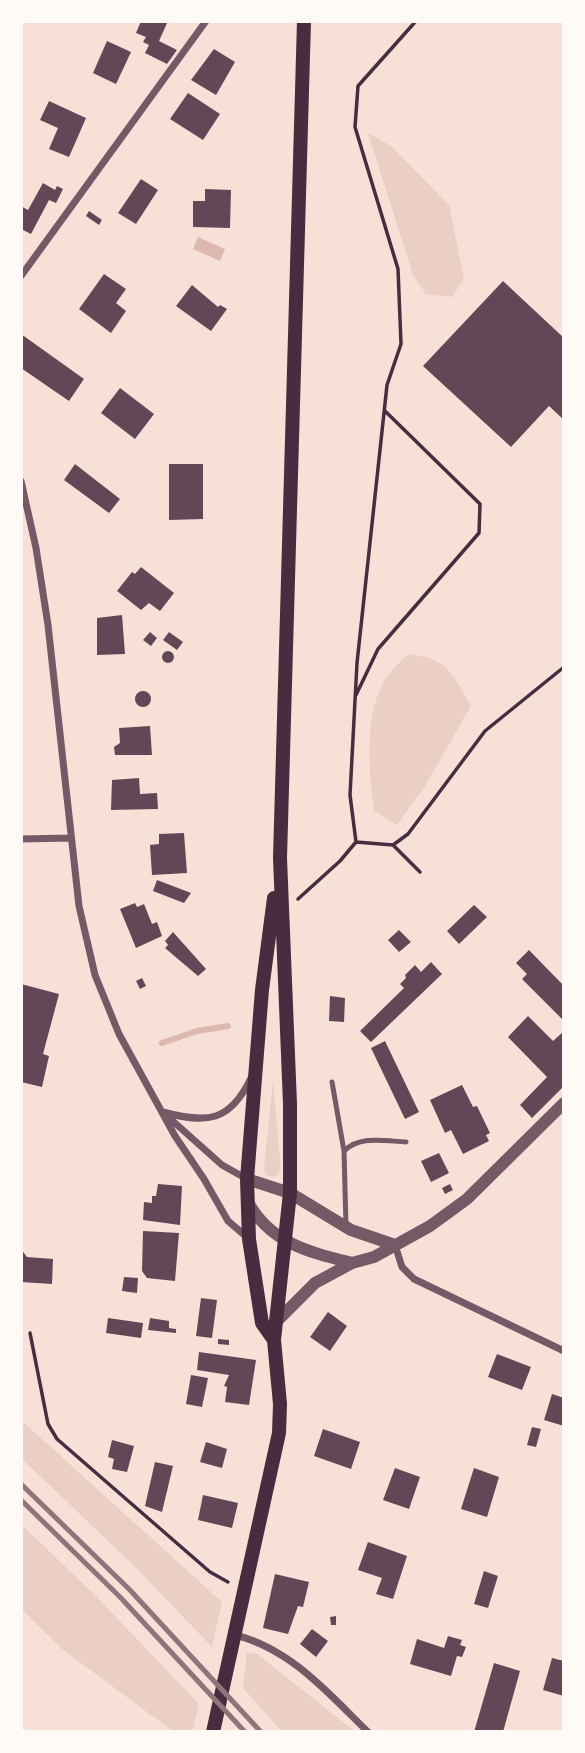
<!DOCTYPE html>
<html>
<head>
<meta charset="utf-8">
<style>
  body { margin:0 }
  #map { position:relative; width:585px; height:1753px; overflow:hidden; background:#f7e1d7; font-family:"Golos Text",sans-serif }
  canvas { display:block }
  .frame { position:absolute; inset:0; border:23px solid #fffaf5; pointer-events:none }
</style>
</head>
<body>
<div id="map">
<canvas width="585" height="1753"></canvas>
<div class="frame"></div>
</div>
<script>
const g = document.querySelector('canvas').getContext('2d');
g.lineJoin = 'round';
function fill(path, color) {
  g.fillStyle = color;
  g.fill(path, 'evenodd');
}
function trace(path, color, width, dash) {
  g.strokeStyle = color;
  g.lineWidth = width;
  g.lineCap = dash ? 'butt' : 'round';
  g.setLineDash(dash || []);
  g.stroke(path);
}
const green = new Path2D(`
  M368,133L391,146L449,205L464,279L452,297L426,294L413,275Z
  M408,654C449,658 451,673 471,706L425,786L397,825L374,811C369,772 364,719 383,683C388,672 400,663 408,654Z
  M273,1080L281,1171L275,1177L266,1175L264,1169Z
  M21,1420L222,1602L212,1647L136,1568L21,1458Z
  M21,1524L95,1595L199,1704L192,1732H174L62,1649L21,1609Z
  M247,1652L257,1654L356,1732H282L243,1688Z`);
const water = new Path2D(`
  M198,237L225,249L220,261L193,249Z`);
const stream = new Path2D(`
  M162,1043L197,1031L228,1026`);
const building = new Path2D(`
  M141,21H168L159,41L177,50L167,64L145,53L149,45L143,42L146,37L136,33Z
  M107,41L131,52L116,84L93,73Z
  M214,49L235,62L216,95L191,80Z
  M188,93L220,114L203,140L170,119Z
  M49,101L86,118L69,157L49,149L58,128L40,120Z
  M141,179L158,190L136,224L118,213Z
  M43,183L55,190L57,186L63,189L56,203L49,200L31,234L21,229V206L28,210Z
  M205,189L231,190L230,228L193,227V201H205Z
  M89,211L102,220L99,225L86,216Z
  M104,274L126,289L116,303L126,311L111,333L79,309Z
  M503,281L564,338V420L549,406L511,447L423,366Z
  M192,285L218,307L220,305L227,309L211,331L176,306Z
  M21,334L84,379L69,401L21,368Z
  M120,388L154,414L135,439L101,413Z
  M75,464L120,499L109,513L64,480Z
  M169,464H203V519L169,520Z
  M141,567L174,593L160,611L149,603L141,610L117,591L132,572L135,574Z
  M122,615L125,654L97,655V618Z
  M150,632L157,638L151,646L143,640Z
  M169,632L183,642L177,650L163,640Z
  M162 657a6 6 0 1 1 12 0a6 6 0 1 1-12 0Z
  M135 699a8 8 0 1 1 16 0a8 8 0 1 1-16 0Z
  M150,726L152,755H115L114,747L120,743L119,728Z
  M139,778L140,794L157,793L158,809L111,810L112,780Z
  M184,833L187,873L152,875L150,845L159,844V834Z
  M157,880L191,893L184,903L153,891Z
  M135,903L137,907L144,904L152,924L157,922L162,936L136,948L120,909Z
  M474,905L487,917L459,944L447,931Z
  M399,930L411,942L399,952L388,940Z
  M173,932L206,969L198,976L165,948L168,945L165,941Z
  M529,950L564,986V1021L522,979L527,974L516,963Z
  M431,962L442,974L371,1042L360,1031L404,988L400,984L406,978L405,975L415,965L421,972Z
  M142,978L146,986L140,989L136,981Z
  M21,984L59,994L43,1054L49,1056L42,1087L21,1082Z
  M330,996L345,998L344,1022L329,1021Z
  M528,1016L553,1041L564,1031V1086L532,1118L520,1105L547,1077L508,1037Z
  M385,1041L419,1112L405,1119L371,1048Z
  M462,1085L473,1107L477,1106L490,1133L486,1135L489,1141L463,1154L451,1130L445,1133L430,1100Z
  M439,1153L449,1173L431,1182L421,1161Z
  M158,1184L182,1186L180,1225L143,1220L144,1202L152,1203V1196H156Z
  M450,1184L453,1190L445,1194L442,1188Z
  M143,1231L179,1233L175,1281L147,1278L142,1271Z
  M21,1249L27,1257L53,1259L52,1284L21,1282Z
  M124,1277L138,1278L137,1293L122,1291Z
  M201,1298L217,1300L212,1338L196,1336Z
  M328,1312L347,1326L330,1351L310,1337Z
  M108,1318L143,1323L141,1338L106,1333Z
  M150,1318L169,1321V1328L176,1329V1333L148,1330Z
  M218,1339L229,1340V1345L218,1344Z
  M199,1352L256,1360L249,1405L225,1402L227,1387L224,1386L229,1375L197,1370Z
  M497,1354L531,1367L522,1390L488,1377Z
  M191,1375L208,1378L202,1407L186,1404Z
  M552,1394L564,1398V1426L544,1420Z
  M532,1427L541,1429L536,1447L527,1445Z
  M323,1429L360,1442L351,1469L314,1456Z
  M112,1440L134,1446L127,1472L112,1469L114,1459L108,1457Z
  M206,1442L227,1449L222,1468L200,1462Z
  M155,1462L173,1466L162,1512L145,1506Z
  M395,1468L420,1477L409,1509L383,1500Z
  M474,1468L499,1477L487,1517L461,1509Z
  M203,1495L238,1503L232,1528L198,1520Z
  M368,1542L407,1556L393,1599L376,1594L382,1578L358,1570Z
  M484,1571L498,1576L488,1608L474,1604Z
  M275,1574L309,1582L303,1607L298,1606L288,1634L263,1628Z
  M336,1616V1625H331L330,1617Z
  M312,1629L328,1641L316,1657L300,1644Z
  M448,1636L462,1640L460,1645L466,1647L462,1657L457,1656L451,1676L410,1664L417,1639L444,1648Z
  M552,1658L564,1661V1696L543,1690Z
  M494,1663L520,1671L503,1732H474Z`);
const path = new Path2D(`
  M416,21L358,86L355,127L398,269L401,344L387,385L357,663L350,795L356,842L393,845L408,834L485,731L564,667
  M356,695L378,649L479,533L480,504L385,411
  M393,845L420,872
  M298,899L340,861L356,842
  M30,1333L48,1424L57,1439L210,1572L228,1582`);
const service = new Path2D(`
  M332,1082L344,1151
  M346,1226L344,1151C360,1135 385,1141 406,1142`);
const minor = new Path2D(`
  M21,276L206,21
  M21,481L36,548L48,625L79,906L95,975L119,1034L175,1136L204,1179L228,1221L248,1238
  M21,839L71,838
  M163,1112C207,1124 230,1122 251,1078
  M166,1115L222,1165L247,1179
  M395,1245L402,1267L414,1279L564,1351
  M235,1635C291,1649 328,1693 368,1732`);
const tertiary = new Path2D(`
  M247,1179L290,1193L351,1230L395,1245
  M248,1202C270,1243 309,1252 352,1263
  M278,1320L315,1283L352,1263L374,1257L430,1226L467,1199L564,1103`);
const secondary = new Path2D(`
  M274,1340L262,1323L249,1239L247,1179L262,990L274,898
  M213,1732L279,1433L280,1404L274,1340L290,1193V1104L280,858L304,21`);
const rail = new Path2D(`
  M21,1484L129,1589L261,1732
  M21,1500L120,1597L245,1732`);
fill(green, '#ebcfc5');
fill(water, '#dcb8b0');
trace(stream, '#dcb8b0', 6);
fill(building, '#644757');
trace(path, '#4a2c40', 3.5);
trace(service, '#755966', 5);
trace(minor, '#755966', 7);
trace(tertiary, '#755966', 12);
trace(secondary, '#4a2c40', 14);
trace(rail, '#8f747c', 5);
</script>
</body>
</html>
